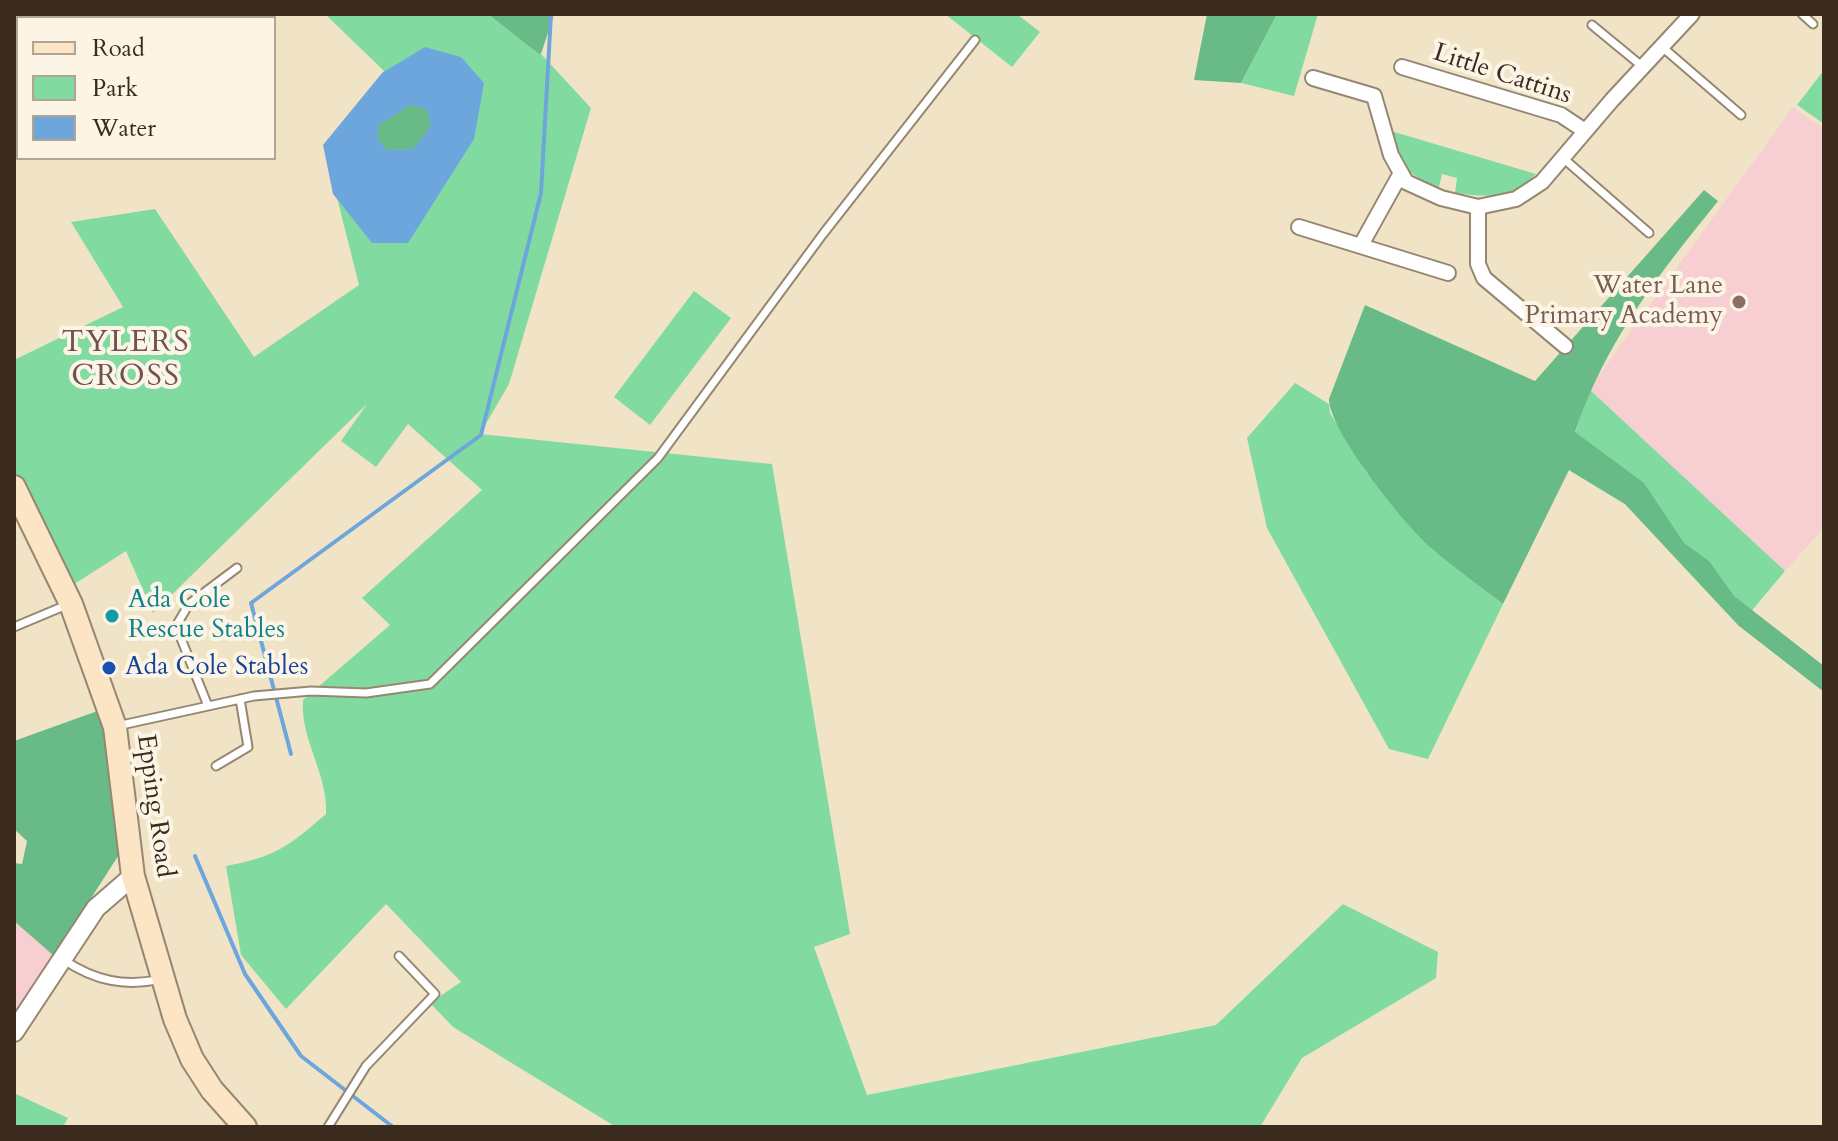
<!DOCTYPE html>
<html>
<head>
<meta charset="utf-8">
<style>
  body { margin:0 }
  #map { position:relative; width:1838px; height:1141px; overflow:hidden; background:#f1e4c6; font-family:Cardo,serif }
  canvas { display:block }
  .frame { position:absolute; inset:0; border:16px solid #3b2a1e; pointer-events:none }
  .legend { position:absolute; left:16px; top:16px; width:260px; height:144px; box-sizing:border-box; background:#fcf5e5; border:2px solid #afa495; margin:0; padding:10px 14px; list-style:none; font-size:24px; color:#3b2a1e }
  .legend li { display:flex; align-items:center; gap:16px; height:40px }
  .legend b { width:40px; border:2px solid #afa495 }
</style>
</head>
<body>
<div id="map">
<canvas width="1838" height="1141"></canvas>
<div class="frame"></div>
<ul class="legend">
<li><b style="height:10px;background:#fce5c4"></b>Road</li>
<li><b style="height:22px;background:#81dba1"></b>Park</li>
<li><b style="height:22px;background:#6da6dc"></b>Water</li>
</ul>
</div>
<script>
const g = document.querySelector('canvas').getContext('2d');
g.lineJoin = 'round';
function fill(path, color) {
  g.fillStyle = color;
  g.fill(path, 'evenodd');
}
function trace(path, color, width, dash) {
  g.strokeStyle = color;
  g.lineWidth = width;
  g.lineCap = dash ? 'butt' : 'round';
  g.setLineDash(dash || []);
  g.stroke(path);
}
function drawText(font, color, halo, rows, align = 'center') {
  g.font = font + ' Cardo,serif';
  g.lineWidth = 8;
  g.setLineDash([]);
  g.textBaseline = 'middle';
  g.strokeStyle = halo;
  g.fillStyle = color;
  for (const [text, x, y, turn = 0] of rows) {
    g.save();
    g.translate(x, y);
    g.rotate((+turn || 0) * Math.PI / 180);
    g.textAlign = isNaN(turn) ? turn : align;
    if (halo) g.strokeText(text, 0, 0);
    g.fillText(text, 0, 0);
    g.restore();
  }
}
const built = new Path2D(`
  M1793,107L1824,129V528L1785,571L1589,389Z
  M14,921L54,956L14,1013Z`);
const green = new Path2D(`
  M325,14H488L541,54L591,108L509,384L480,434L772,464L850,934L814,947L867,1095L1216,1025L1343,904L1438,952L1436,978L1302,1058L1260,1127H616L453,1027L430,1003L461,982L386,904L286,1009L241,955L226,866C275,857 289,846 326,814C328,773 300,740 303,700L390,625L362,598L482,490L408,424L376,467L341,441L367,404L153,613L126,551L65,590L14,487V360L123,307L71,222L155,209L254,357L359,285L324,146L384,71Z
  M945,14H1017L1040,32L1012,67Z
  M1277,14H1318L1294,96L1241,83Z
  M1824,70V124L1797,105Z
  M1391,131L1536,174C1508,201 1490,197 1455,193L1457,178L1442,174L1439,187C1402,172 1402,168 1391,131Z
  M694,291L731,318L650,425L614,397Z
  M1295,383L1329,404L1330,413L1366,472L1428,545L1503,604L1428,759L1389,749L1267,528L1247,438Z
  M1589,389L1785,571L1739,626L1625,504L1569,470L1575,433Z
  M14,1093L68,1118L63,1127H14Z`);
const forest = new Path2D(`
  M488,14H554L541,54L538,53Z
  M1207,14H1277L1241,83L1194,80Z
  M410,105L427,108L431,126L413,149L387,150L378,140V126Z
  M1704,190L1718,201C1659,274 1605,342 1575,432L1644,483L1684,543L1709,561L1734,596L1824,666V692L1739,626L1625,504L1569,470L1503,604C1479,585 1453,567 1430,547C1404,524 1329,431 1329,399L1365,305L1535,381Z
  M103,709L120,853L54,956L14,921V863L22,864L27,841L14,829V741Z`);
const water = new Path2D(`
  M425,47L461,57L484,83L474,139L408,243H372L333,194L323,145L382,73ZM410,105L427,109L431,126L413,149L387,150L378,140V126Z`);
const stream = new Path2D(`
  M291,754L251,603L481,435L541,193L551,14
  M195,856L245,974L301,1056L393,1127`);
const service = new Path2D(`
  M66,14L69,18
  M1802,14L1813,24
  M1592,25L1643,67
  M1661,46L1741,115
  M1563,158L1649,233
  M14,627L69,604
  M208,706L176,626L189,604L237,568
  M117,726L254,696L311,691L366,693L430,684L658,458L823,234L975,40
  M216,766L248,747L240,699
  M64,960C95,981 125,987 161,979
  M328,1127L366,1066L435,994L399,956`);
const minor = new Path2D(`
  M1402,67L1561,115L1585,131
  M1313,78L1374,96L1391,155L1406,182L1441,198L1478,207L1516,199L1542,182L1612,100L1692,14
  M1478,207V264L1484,278L1565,346
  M1299,227L1448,273
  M1361,245L1401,173`);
const tertiary = new Path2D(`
  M14,1032L96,908L133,876`);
const secondary = new Path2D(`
  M14,487L71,604L115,727L133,876L175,1019L192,1059L212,1090L245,1127`);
const markers = [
  [1739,302,8,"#8d6e63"],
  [112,616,8,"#0f9aa8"],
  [109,668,8,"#1a4fb4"]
];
const streetNames = [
  ["Little Cattins",1502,75,18],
  ["Epping Road",154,806,82]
];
const educationNames = [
  ["Water Lane",1723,287],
  ["Primary Academy",1723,317]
];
const cultureNames = [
  ["Ada Cole",128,601],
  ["Rescue Stables",128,631]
];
const transitNames = [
  ["Ada Cole Stables",125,668]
];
const quarterNames = [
  ["TYLERS",126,344],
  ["CROSS",126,378]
];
fill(built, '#f7cfd2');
fill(green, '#81dba1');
fill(forest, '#68bb87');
fill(water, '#6da6dc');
trace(stream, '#6da6dc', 4);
trace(service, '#968772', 11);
trace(minor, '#968772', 18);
trace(tertiary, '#968772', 22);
trace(secondary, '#968772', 26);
trace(service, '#fff', 7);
trace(minor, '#fff', 14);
trace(tertiary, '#fff', 18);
trace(secondary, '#fce5c4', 22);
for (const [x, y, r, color] of markers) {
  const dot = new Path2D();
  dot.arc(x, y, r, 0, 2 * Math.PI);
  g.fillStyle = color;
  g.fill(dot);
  trace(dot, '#fcf5e5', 3);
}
drawText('26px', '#3b2a1e', '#fcf5e5', streetNames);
drawText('26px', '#785e54', '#fcf5e5', educationNames, 'right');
drawText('26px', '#0d838f', '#fcf5e5', cultureNames, 'left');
drawText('26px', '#164399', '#fcf5e5', transitNames, 'left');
g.letterSpacing = '2px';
drawText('30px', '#715253', '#fcf5e5', quarterNames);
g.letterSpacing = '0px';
</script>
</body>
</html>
